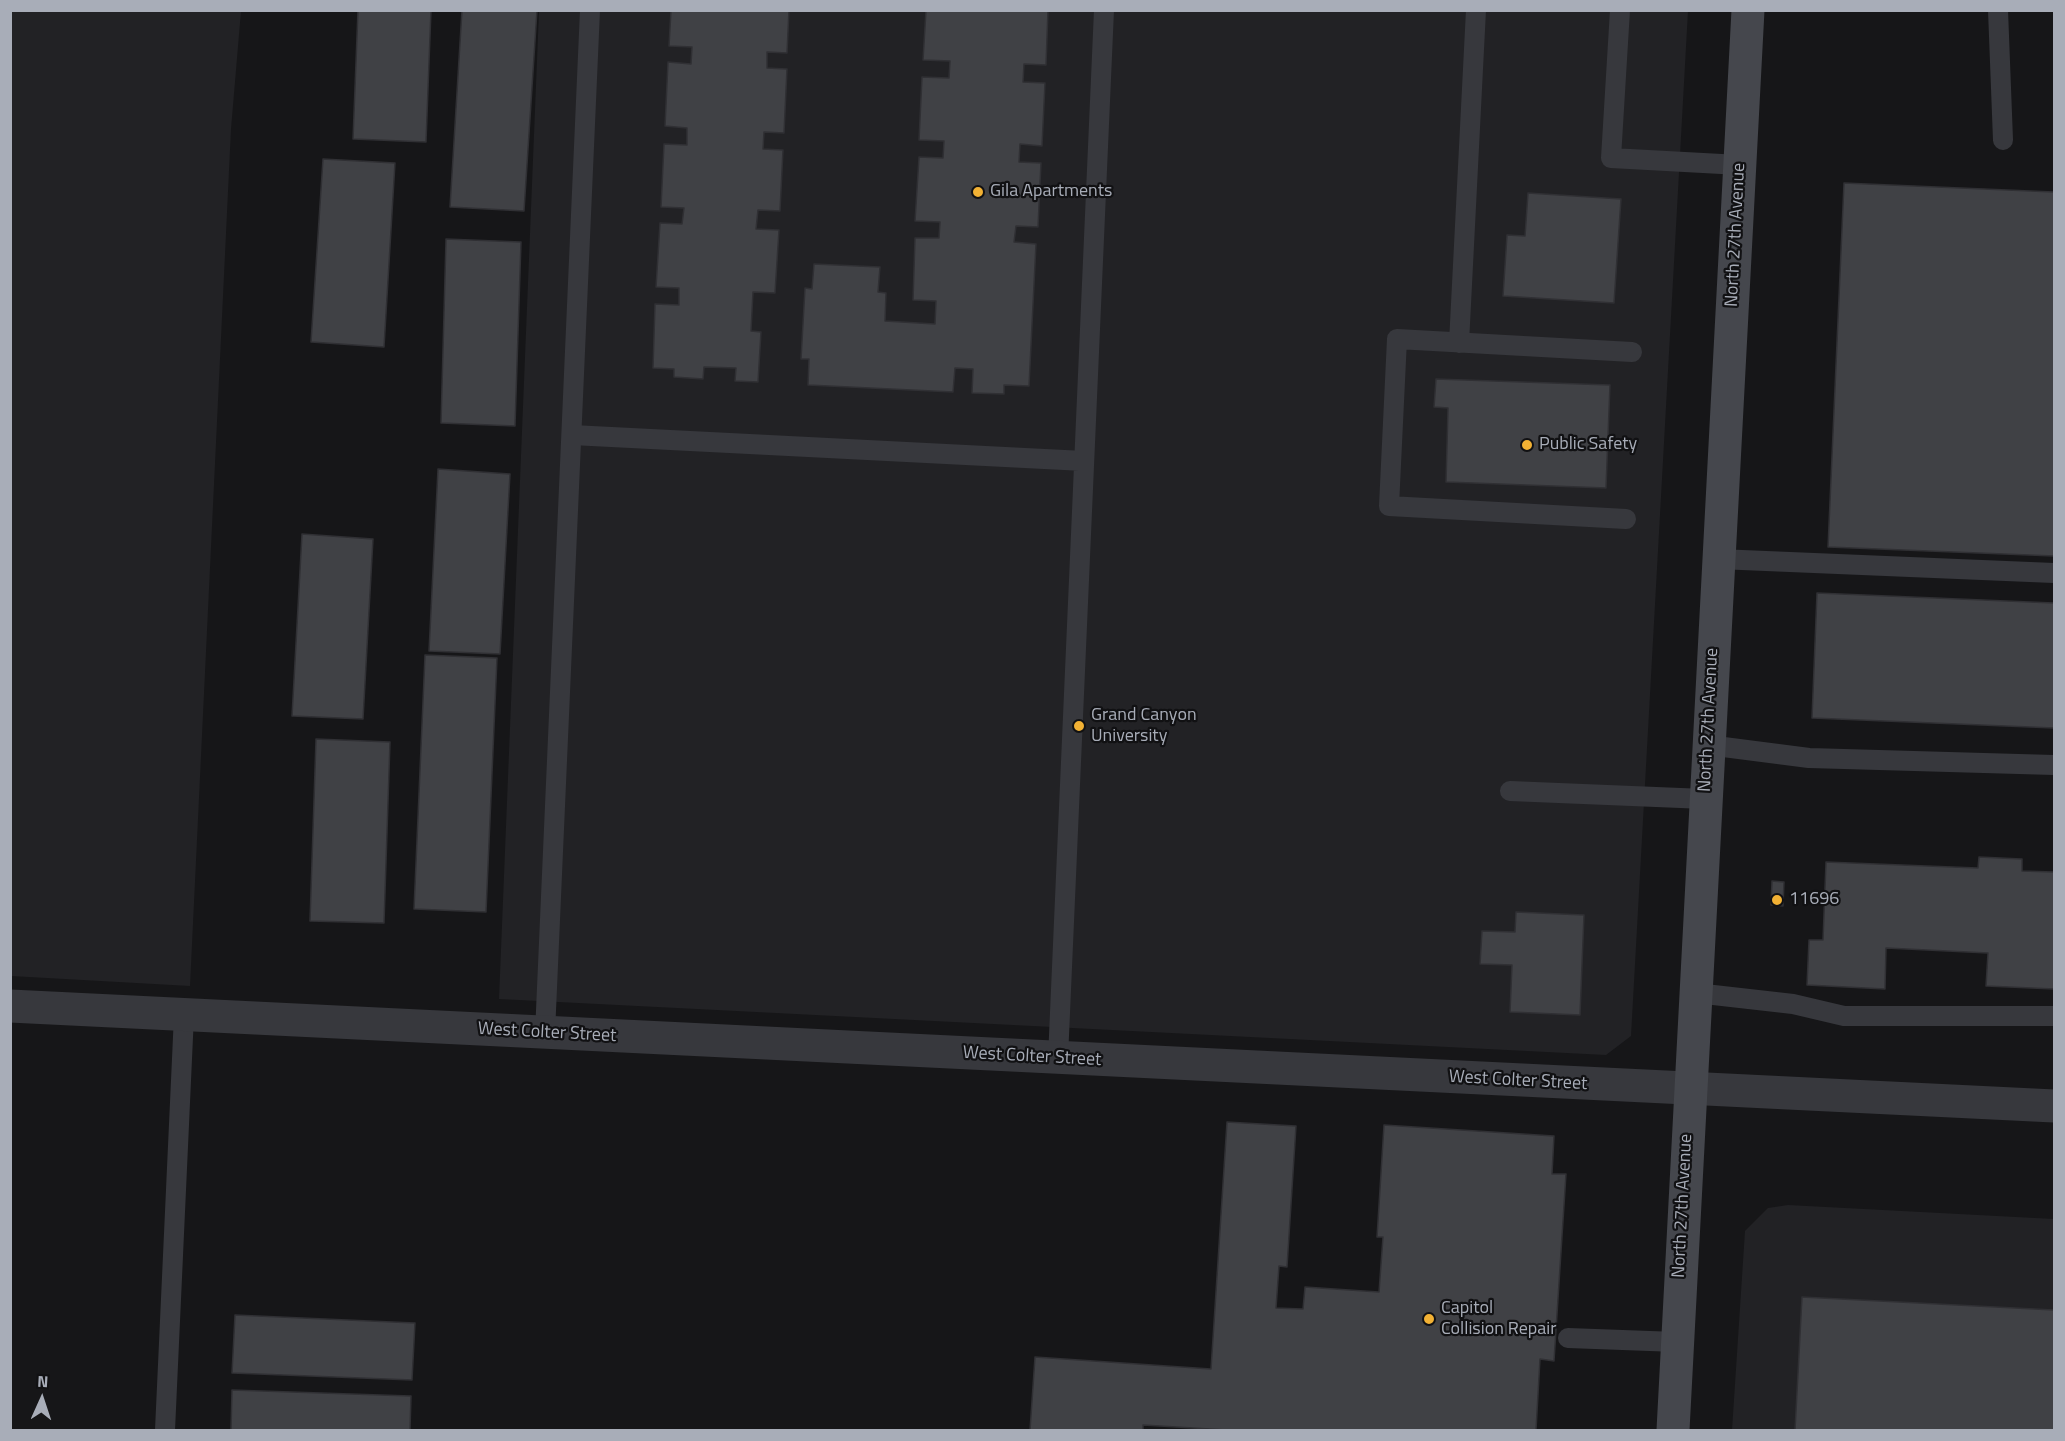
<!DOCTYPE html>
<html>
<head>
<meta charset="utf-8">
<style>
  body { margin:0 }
  #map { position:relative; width:2065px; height:1441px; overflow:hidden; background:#161618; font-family:"Titillium Web",sans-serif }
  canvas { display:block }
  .frame { position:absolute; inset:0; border:12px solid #a8adb8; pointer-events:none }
  .north { position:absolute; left:12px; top:1369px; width:60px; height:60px; -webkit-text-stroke:4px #111113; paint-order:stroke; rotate:3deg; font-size:16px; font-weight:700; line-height:24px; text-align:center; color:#a8adb8 }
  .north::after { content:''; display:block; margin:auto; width:21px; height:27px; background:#a8adb8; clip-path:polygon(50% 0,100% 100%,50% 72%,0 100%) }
</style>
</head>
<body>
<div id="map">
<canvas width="2065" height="1441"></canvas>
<div class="frame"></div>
<div class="north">N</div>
</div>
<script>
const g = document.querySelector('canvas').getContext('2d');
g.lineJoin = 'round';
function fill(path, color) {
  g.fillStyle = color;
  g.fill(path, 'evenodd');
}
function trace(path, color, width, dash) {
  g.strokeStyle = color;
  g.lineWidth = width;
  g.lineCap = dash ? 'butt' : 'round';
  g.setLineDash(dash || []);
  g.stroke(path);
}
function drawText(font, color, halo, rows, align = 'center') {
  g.font = font + ' "Titillium Web",sans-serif';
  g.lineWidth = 4.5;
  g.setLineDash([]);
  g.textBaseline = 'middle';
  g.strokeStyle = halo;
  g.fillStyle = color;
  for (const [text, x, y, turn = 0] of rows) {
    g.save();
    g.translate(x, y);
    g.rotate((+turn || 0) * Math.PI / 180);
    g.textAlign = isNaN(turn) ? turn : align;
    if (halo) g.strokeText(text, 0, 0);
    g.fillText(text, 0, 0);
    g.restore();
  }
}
const built = new Path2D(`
  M10,11H241L231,129L190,986L11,976Z
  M539,11H1688L1631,1036L1606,1055L499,999Z
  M1788,1205L2054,1219V1430H1732L1745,1231L1768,1208Z`);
const building = new Path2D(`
  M358,10H431L426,142L353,139Z
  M462,10H537L524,211L450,207Z
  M671,10H789L787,53L767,52V68L787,69L784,133L764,132L763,149L783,150L780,211L758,210L756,229L779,230L775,293L753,292L751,331L761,332L758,382L735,381L736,368L704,367L703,379L674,377V369L653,368L655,304L679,305V288L656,287L660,223L682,224L684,208L661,207L664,144L687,145V128L665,126L668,62L691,64L692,47L669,46Z
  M926,10H1048L1046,65L1024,64L1023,82L1045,83L1042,146L1020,144L1019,162L1041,163L1038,227L1016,226L1014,242L1036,244L1029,386L1004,385V394L972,393L973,369L955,368L953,392L808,385L809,359H801L805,288L812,289L814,264L880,267L878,292L886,293L885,321L935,324L936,301L913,300L915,238H939L940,222L915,221L919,157L943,158L944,141L919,140L922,77L949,78L950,61L923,60Z
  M323,159L395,163L384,347L311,342Z
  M1844,183L2054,192V556L1828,547Z
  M1528,193L1621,199L1614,303L1503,296L1507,235L1525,236Z
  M446,239L521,242L515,426L441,423Z
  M1436,379L1610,385L1606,488L1446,482L1448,408L1434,407Z
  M438,469L510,474L500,654L429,651Z
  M302,534L373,539L363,719L292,716Z
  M1817,593L2054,603V728L1812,718Z
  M425,655L497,658L486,912L414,909Z
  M316,739L390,742L384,923L310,921Z
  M1979,857L2022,859V871L2054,872V989L1986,986L1988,953L1886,948L1885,989L1807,985L1809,940H1823L1826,862L1978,868Z
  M1772,881L1784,882L1783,906L1771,905Z
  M1516,912L1584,915L1580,1015L1510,1012L1512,965L1480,964L1482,931L1515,932Z
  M1227,1122L1296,1126L1287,1267L1279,1266L1276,1308L1303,1309L1305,1287L1379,1292L1383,1237H1377L1384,1125L1554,1136L1552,1174H1566L1554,1361L1540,1359L1536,1430H1226L1143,1425V1430H1030L1035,1357L1211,1369Z
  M1802,1297L2054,1310V1430H1795Z
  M235,1315L415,1323L412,1380L232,1373Z
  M232,1390L411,1396L410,1430H231Z`);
const service = new Path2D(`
  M1620,10L1611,158L1740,165
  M1998,10L2003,140
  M1459,343L1476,10
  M572,435L1084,461
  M1626,519L1389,506L1397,339L1632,352
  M1718,559L2054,573
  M1708,745L1809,758L2054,765
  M1510,791L1705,799
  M1696,993L1793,1004L1844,1016H2054
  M545,1033L590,10
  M1058,1058L1104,10
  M1568,1338L1677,1342
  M165,1430L184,1015`);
const minor = new Path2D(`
  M10,1006L2054,1106`);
const secondary = new Path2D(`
  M1673,1430L1748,10`);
const markers = [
  [978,192,6,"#f2b134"],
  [1527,445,6,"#f2b134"],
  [1079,726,6,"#f2b134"],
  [1777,900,6,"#f2b134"],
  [1429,1319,6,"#f2b134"]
];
const poiNames = [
  ["Gila Apartments",990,192],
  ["Public Safety",1539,445],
  ["Grand Canyon",1091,716],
  ["University",1091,737],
  ["11696",1789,900],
  ["Capitol",1441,1309],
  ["Collision Repair",1441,1330]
];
const streetNames = [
  ["North 27th Avenue",1736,235,-87],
  ["North 27th Avenue",1709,720,-87],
  ["West Colter Street",547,1033,3],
  ["West Colter Street",1032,1057,3],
  ["West Colter Street",1518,1081,3],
  ["North 27th Avenue",1683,1206,-87]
];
fill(built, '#222225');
fill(building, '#404145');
trace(building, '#303034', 1.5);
trace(service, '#37383d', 20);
trace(minor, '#37383d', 33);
trace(secondary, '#45474d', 33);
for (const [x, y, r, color] of markers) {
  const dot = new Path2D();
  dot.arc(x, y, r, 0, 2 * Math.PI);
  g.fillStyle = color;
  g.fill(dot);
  trace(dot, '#111113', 2);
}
drawText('18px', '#a8adb8', '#111113', poiNames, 'left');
drawText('18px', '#a8adb8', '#111113', streetNames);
</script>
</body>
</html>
